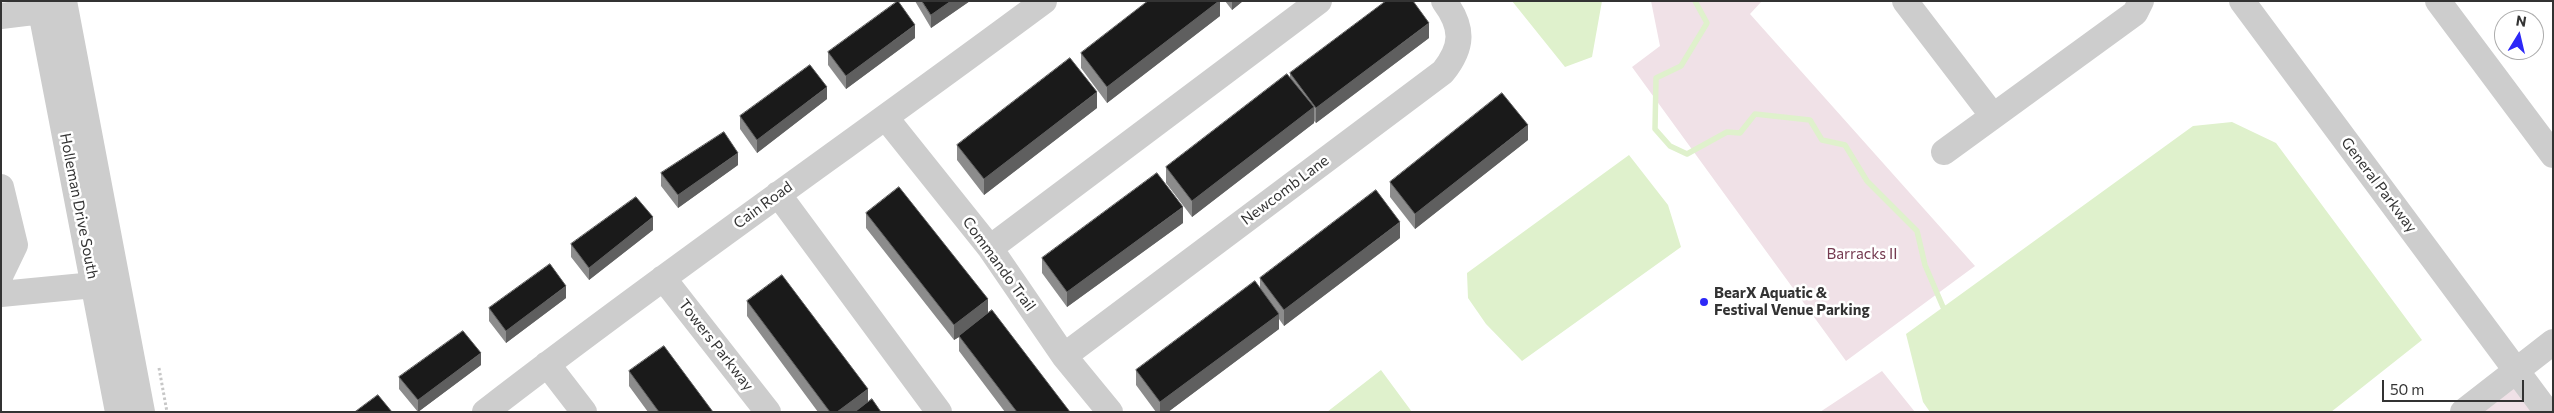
<!DOCTYPE html>
<html>
<head>
<meta charset="utf-8">
<style>
  body { margin:0 }
  #map { position:relative; width:2554px; height:413px; overflow:hidden; background:#fff; font-family:Commissioner,sans-serif }
  canvas { display:block }
  .frame { position:absolute; inset:0; border:2px solid #333; pointer-events:none }
  .north { position:absolute; left:2494px; top:10px; width:50px; height:50px; box-sizing:border-box; background:#fff; border:1px solid #adadad; border-radius:50%; rotate:9deg; font-size:14px; font-weight:700; line-height:20px; text-align:center; color:#333 }
  .north::after { content:''; display:block; margin:auto; width:18px; height:22px; background:#2d28f7; clip-path:polygon(50% 0,100% 100%,50% 72%,0 100%) }
  .scale { position:absolute; left:2382px; top:380px; width:142px; height:22px; box-sizing:border-box; border:2px solid #333; border-top:0; padding-left:6px; font-size:15px; line-height:18px; white-space:nowrap; color:#333; -webkit-text-stroke:4px #fff; paint-order:stroke }
</style>
</head>
<body>
<div id="map">
<canvas width="2554" height="413"></canvas>
<div class="frame"></div>
<div class="north">N</div>
<div class="scale">50 m</div>
</div>
<script>
const g = document.querySelector('canvas').getContext('2d');
g.lineJoin = 'round';
function fill(path, color) {
  g.fillStyle = color;
  g.fill(path, 'evenodd');
}
function trace(path, color, width, dash) {
  g.strokeStyle = color;
  g.lineWidth = width;
  g.lineCap = dash ? 'butt' : 'round';
  g.setLineDash(dash || []);
  g.stroke(path);
}
function drawText(font, color, halo, rows, align = 'center') {
  g.font = font + ' Commissioner,sans-serif';
  g.lineWidth = 5;
  g.setLineDash([]);
  g.textBaseline = 'middle';
  g.strokeStyle = halo;
  g.fillStyle = color;
  for (const [text, x, y, turn = 0] of rows) {
    g.save();
    g.translate(x, y);
    g.rotate((+turn || 0) * Math.PI / 180);
    g.textAlign = isNaN(turn) ? turn : align;
    if (halo) g.strokeText(text, 0, 0);
    g.fillText(text, 0, 0);
    g.restore();
  }
}
const green = new Path2D(`
  M1651,1H1762L1750,14L1975,266L1846,361L1632,67L1660,46Z
  M2516,370L2547,412H2463Z
  M1882,371L1915,412H1820Z`);
const water = new Path2D(`
  M1512,1H1602L1592,57L1565,67Z
  M2232,122L2276,143L2422,340L2331,412H1930L1923,402L1906,334L2193,126Z
  M1629,155L1668,205L1681,247L1522,361L1486,324L1468,298L1467,273Z
  M1381,370L1412,412H1327Z`);
const stream = new Path2D(`
  M1695,1L1707,23L1681,66L1656,78L1655,129L1670,146L1687,154L1727,132L1740,133L1755,114L1810,120L1822,140L1845,145L1867,181L1917,231L1925,265L1943,307L1948,310`);
const path = new Path2D(`
  M159,368L167,412`);
const minor = new Path2D(`
  M39,1L118,412
  M64,1L142,412
  M1905,1L1993,116
  M2242,1L2547,412
  M2438,1L2553,155
  M1,16L58,9
  M886,118L990,248L1064,356L1110,412
  M1944,152L2135,13L2141,1
  M1,187L15,245L1,274
  M778,194L939,412
  M990,248L1319,1
  M663,278L768,412
  M1,294L94,285
  M1064,356L1443,72C1463,47 1464,28 1444,1
  M547,364L584,412
  M485,412C668,271 858,139 1044,1
  M2463,412L2553,342`);
const wall = new Path2D(`
  M915,1H970L931,28Z
  M1220,1V16L1107,103L1081,68V53Z
  M1225,1H1243L1232,10Z
  M915,38L846,89L828,65V52Z
  M1429,38L1316,123L1314,121V123L1192,217L1166,183V167L1290,77V73Z
  M827,99L757,153L740,129V116Z
  M1097,108L984,195L957,160V145Z
  M1528,140L1415,229L1390,197V182Z
  M738,165L678,208L661,186V173Z
  M866,213L988,314L1070,412H1005L959,351V337L954,340L866,228Z
  M1183,223L1067,307L1042,273V258Z
  M653,230L589,280L571,257V244Z
  M1400,238L1284,326L1279,319V329L1168,412H1156L1136,385V370L1260,288V278Z
  M566,298L506,343L489,321V308Z
  M747,301L868,403L881,412H818L747,316Z
  M481,365L418,412L399,389V377Z
  M629,371L713,412H648L629,386Z`);
const shadedWall = new Path2D(`
  M951,1H970L931,28V15Z
  M1219,1H1220V16L1107,103V87Z
  M1232,1H1243L1232,10Z
  M1429,23V38L1316,123V108Z
  M915,25V38L846,89V76Z
  M827,87V99L757,153V140Z
  M1097,92V108L984,195V179Z
  M1314,107V123L1192,217V201Z
  M1528,125V140L1415,229V214Z
  M738,153V165L678,208V195Z
  M1183,207V223L1067,307V292Z
  M653,217V230L589,280V268Z
  M1400,222V238L1284,326V310Z
  M566,286V298L506,343V331Z
  M988,299V315L959,336V337L954,340V325Z
  M1279,314V329L1168,412H1160V402Z
  M481,353V365L418,412V400Z
  M868,389V405L858,412H837Z`);
const building = new Path2D(`
  M898,1L915,25L846,76L828,52Z
  M922,1H951L931,15Z
  M1148,1H1219L1107,87L1081,53Z
  M1386,1H1413L1429,23L1316,108L1290,73Z
  M1070,58L1097,92L984,179L957,145Z
  M810,65L827,87L757,140L740,116Z
  M1287,74L1314,107L1192,201L1166,167Z
  M1502,93L1528,125L1415,214L1390,182Z
  M724,132L738,153L678,195L661,173Z
  M1157,173L1183,207L1067,292L1042,258Z
  M899,187L988,299L954,325L866,213Z
  M1376,190L1400,222L1284,310L1260,278Z
  M636,197L653,217L589,268L571,244Z
  M550,264L566,286L506,331L489,308Z
  M782,275L868,389L837,412H830L747,301Z
  M1255,281L1279,314L1160,402L1136,370Z
  M992,310L1070,412H1017L959,336Z
  M463,331L481,353L418,400L399,377Z
  M664,346L713,412H659L629,371Z
  M378,395L392,412H355Z
  M872,399L881,412H855Z`);
const markers = [
  [1704,302,5,"#2d28f7"]
];
const streetNames = [
  ["General Parkway",2379,185,53],
  ["Newcomb Lane",1285,190,-37],
  ["Cain Road",763,205,-36],
  ["Holleman Drive South",79,206,79],
  ["Commando Trail",999,264,54],
  ["Towers Parkway",716,345,52]
];
const parkNames = [
  ["Barracks II",1862,254]
];
const poiNames = [
  ["BearX Aquatic &",1714,293],
  ["Festival Venue Parking",1714,310]
];
fill(green, '#f0e1e7');
fill(water, '#dff1cc');
trace(stream, '#dff1cc', 5.5);
trace(path, '#c7c7c7', 3, [2.5, 2.5]);
trace(minor, '#cdcdcd', 26);
fill(wall, '#8c8c8c');
fill(shadedWall, '#5f5f5f');
fill(building, '#1a1a1a');
trace(building, '#5f5f5f', 1);
for (const [x, y, r, color] of markers) {
  const dot = new Path2D();
  dot.arc(x, y, r, 0, 2 * Math.PI);
  g.fillStyle = color;
  g.fill(dot);
  trace(dot, '#fff', 2);
}
drawText('15px', '#333', '#fff', streetNames);
drawText('15px', '#753a50', '#fff', parkNames);
drawText('bold 15px', '#333', '#fff', poiNames, 'left');
</script>
</body>
</html>
